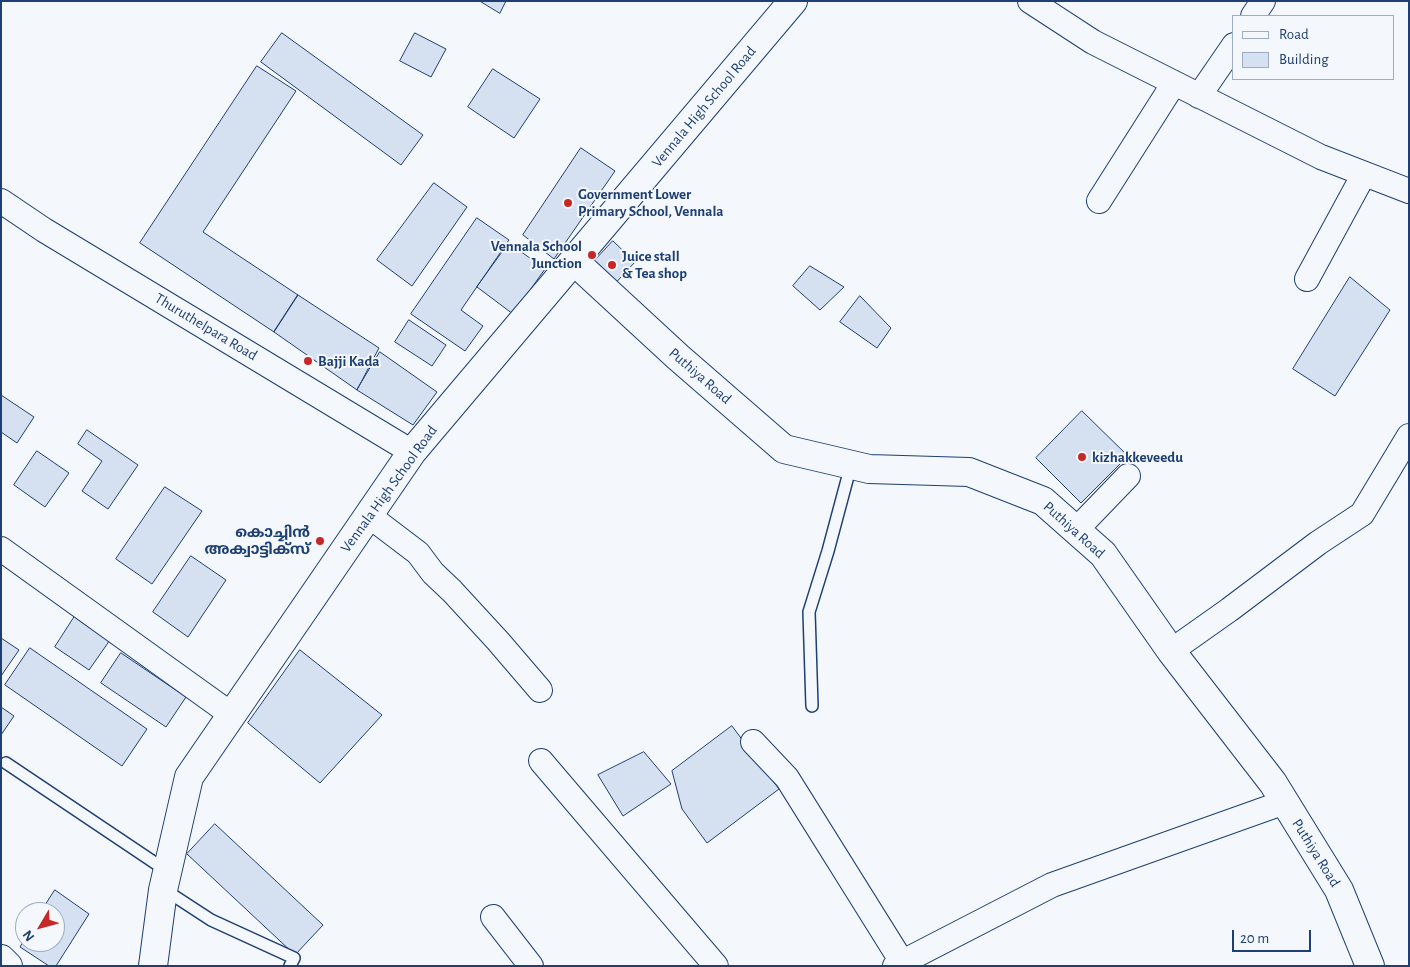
<!DOCTYPE html>
<html>
<head>
<meta charset="utf-8">
<style>
  body { margin:0 }
  #map { position:relative; width:1410px; height:967px; overflow:hidden; background:#f4f7fb; font-family:"Alegreya Sans",sans-serif }
  canvas { display:block }
  .frame { position:absolute; inset:0; border:2px solid #1d3f73; pointer-events:none }
  .legend { position:absolute; left:1232px; top:15px; width:162px; height:65px; box-sizing:border-box; background:#f4f7fb; border:1px solid #9eadc5; margin:0; padding:6px 9px; list-style:none; font-size:15px; color:#1d3f73 }
  .legend li { display:flex; align-items:center; gap:10px; height:25px }
  .legend b { width:25px; border:1px solid #9eadc5 }
  .north { position:absolute; left:15px; top:902px; width:50px; height:50px; box-sizing:border-box; background:#f4f7fb; border:1px solid #9eadc5; border-radius:50%; rotate:233deg; font-size:14px; font-weight:700; line-height:20px; text-align:center; color:#1d3f73 }
  .north::after { content:''; display:block; margin:auto; width:18px; height:22px; background:#c62828; clip-path:polygon(50% 0,100% 100%,50% 72%,0 100%) }
  .scale { position:absolute; left:1232px; top:930px; width:79px; height:22px; box-sizing:border-box; border:2px solid #1d3f73; border-top:0; padding-left:6px; font-size:15px; line-height:18px; white-space:nowrap; color:#1d3f73; -webkit-text-stroke:4px #f4f7fb; paint-order:stroke }
</style>
</head>
<body>
<div id="map">
<canvas width="1410" height="967"></canvas>
<div class="frame"></div>
<ul class="legend">
<li><b style="height:6px;background:#f4f7fb"></b>Road</li>
<li><b style="height:14px;background:#d5e0f0"></b>Building</li>
</ul>
<div class="north">N</div>
<div class="scale">20 m</div>
</div>
<script>
const g = document.querySelector('canvas').getContext('2d');
g.lineJoin = 'round';
function fill(path, color) {
  g.fillStyle = color;
  g.fill(path, 'evenodd');
}
function trace(path, color, width, dash) {
  g.strokeStyle = color;
  g.lineWidth = width;
  g.lineCap = dash ? 'butt' : 'round';
  g.setLineDash(dash || []);
  g.stroke(path);
}
function drawText(font, color, halo, rows, align = 'center') {
  g.font = font + ' "Alegreya Sans","Noto Sans Malayalam",sans-serif';
  g.lineWidth = 4;
  g.setLineDash([]);
  g.textBaseline = 'middle';
  g.strokeStyle = halo;
  g.fillStyle = color;
  for (const [text, x, y, turn = 0] of rows) {
    g.save();
    g.translate(x, y);
    g.rotate((+turn || 0) * Math.PI / 180);
    g.textAlign = isNaN(turn) ? turn : align;
    if (halo) g.strokeText(text, 0, 0);
    g.fillText(text, 0, 0);
    g.restore();
  }
}
const building = new Path2D(`
  M480,1H506L500,13Z
  M282,33L423,135L401,165L261,62Z
  M415,33L446,49L431,77L400,61Z
  M257,66L296,91L203,232L298,295L274,332L140,243Z
  M493,69L540,99L514,138L468,107Z
  M581,148L615,171L554,259L523,235Z
  M434,183L467,207L412,286L377,260Z
  M477,218L509,240L461,310L483,326L465,351L411,314Z
  M613,241L635,262L610,289L589,267Z
  M509,243L545,269L513,314L477,287Z
  M810,266L844,287L820,310L793,286Z
  M1350,277L1390,310L1335,396L1293,369Z
  M298,295L379,348L357,390L274,332Z
  M860,296L891,328L877,348L840,322Z
  M409,320L446,345L432,366L395,342Z
  M380,352L437,392L413,425L357,390Z
  M1,395L34,417L17,443L1,432Z
  M1082,411L1128,456L1081,503L1036,458Z
  M87,430L138,465L108,509L82,491L102,461L78,444Z
  M37,451L69,473L45,507L14,485Z
  M165,487L202,511L152,584L116,559Z
  M191,556L226,580L188,637L153,612Z
  M75,616L110,640L89,670L55,647Z
  M1,638L19,650L1,676Z
  M30,648L147,729L122,766L5,685Z
  M300,650L382,715L320,783L248,723Z
  M121,653L186,697L166,727L101,683Z
  M1,707L14,716L1,735Z
  M732,726L779,789L707,843L682,809L672,771Z
  M644,752L671,784L623,816L598,775Z
  M215,824L323,925L295,955L187,854Z
  M55,890L89,914L56,966H49L20,947L25,938V942H55V912H41Z`);
const service = new Path2D(`
  M812,706L809,612L828,551L851,465
  M6,763L167,871
  M165,890L211,920L294,958L290,966`);
const minor = new Path2D(`
  M1030,1L1093,42L1321,157L1409,191
  M1253,16L1263,1
  M1199,96L1234,45
  M1,201L44,230L412,452
  M1099,201L1174,83
  M1307,279L1364,174
  M368,515L418,553L433,573L452,591L498,641L540,690
  M1076,530L1128,476
  M1,549L232,715
  M1171,651L1229,610L1318,543L1362,514L1409,436
  M753,742L787,778L902,962
  M541,761L716,966
  M493,917L531,966
  M895,966L1052,885L1285,802`);
const tertiary = new Path2D(`
  M574,261L678,357L784,449L869,469L969,472L1043,501L1103,554L1171,651L1273,783L1339,890L1370,966`);
const secondary = new Path2D(`
  M1,959L8,966
  M153,966L163,890L189,777L412,452L793,1`);
const markers = [
  [568,203,5,"#c62828"],
  [592,255,5,"#c62828"],
  [612,265,5,"#c62828"],
  [308,361,5,"#c62828"],
  [1082,457,5,"#c62828"],
  [320,541,5,"#c62828"]
];
const streetNames = [
  ["Vennala High School Road",704,107,-50],
  ["Thuruthelpara Road",206,327,31],
  ["Puthiya Road",700,376,41],
  ["Vennala High School Road",389,489,-54],
  ["Puthiya Road",1074,530,42],
  ["Puthiya Road",1316,853,58]
];
const poiNames = [
  ["Government Lower",578,194],
  ["Primary School, Vennala",578,211],
  ["Vennala School",582,246,"right"],
  ["Junction",582,263,"right"],
  ["Juice stall",622,256],
  ["& Tea shop",622,273],
  ["Bajji Kada",318,361],
  ["kizhakkeveedu",1092,457],
  ["കൊച്ചിൻ",310,532,"right"],
  ["അക്വാട്ടിക്സ്",310,549,"right"]
];
fill(building, '#d5e0f0');
trace(building, '#1d3f73', 1);
trace(service, '#1d3f73', 14);
trace(minor, '#1d3f73', 26);
trace(tertiary, '#1d3f73', 30);
trace(secondary, '#1d3f73', 30);
trace(service, '#f4f7fb', 11);
trace(minor, '#f4f7fb', 24);
trace(tertiary, '#f4f7fb', 28);
trace(secondary, '#f4f7fb', 28);
for (const [x, y, r, color] of markers) {
  const dot = new Path2D();
  dot.arc(x, y, r, 0, 2 * Math.PI);
  g.fillStyle = color;
  g.fill(dot);
  trace(dot, '#f4f7fb', 2);
}
drawText('15px', '#1d3f73', '#f4f7fb', streetNames);
drawText('bold 15px', '#1d3f73', '#f4f7fb', poiNames, 'left');
</script>
</body>
</html>
